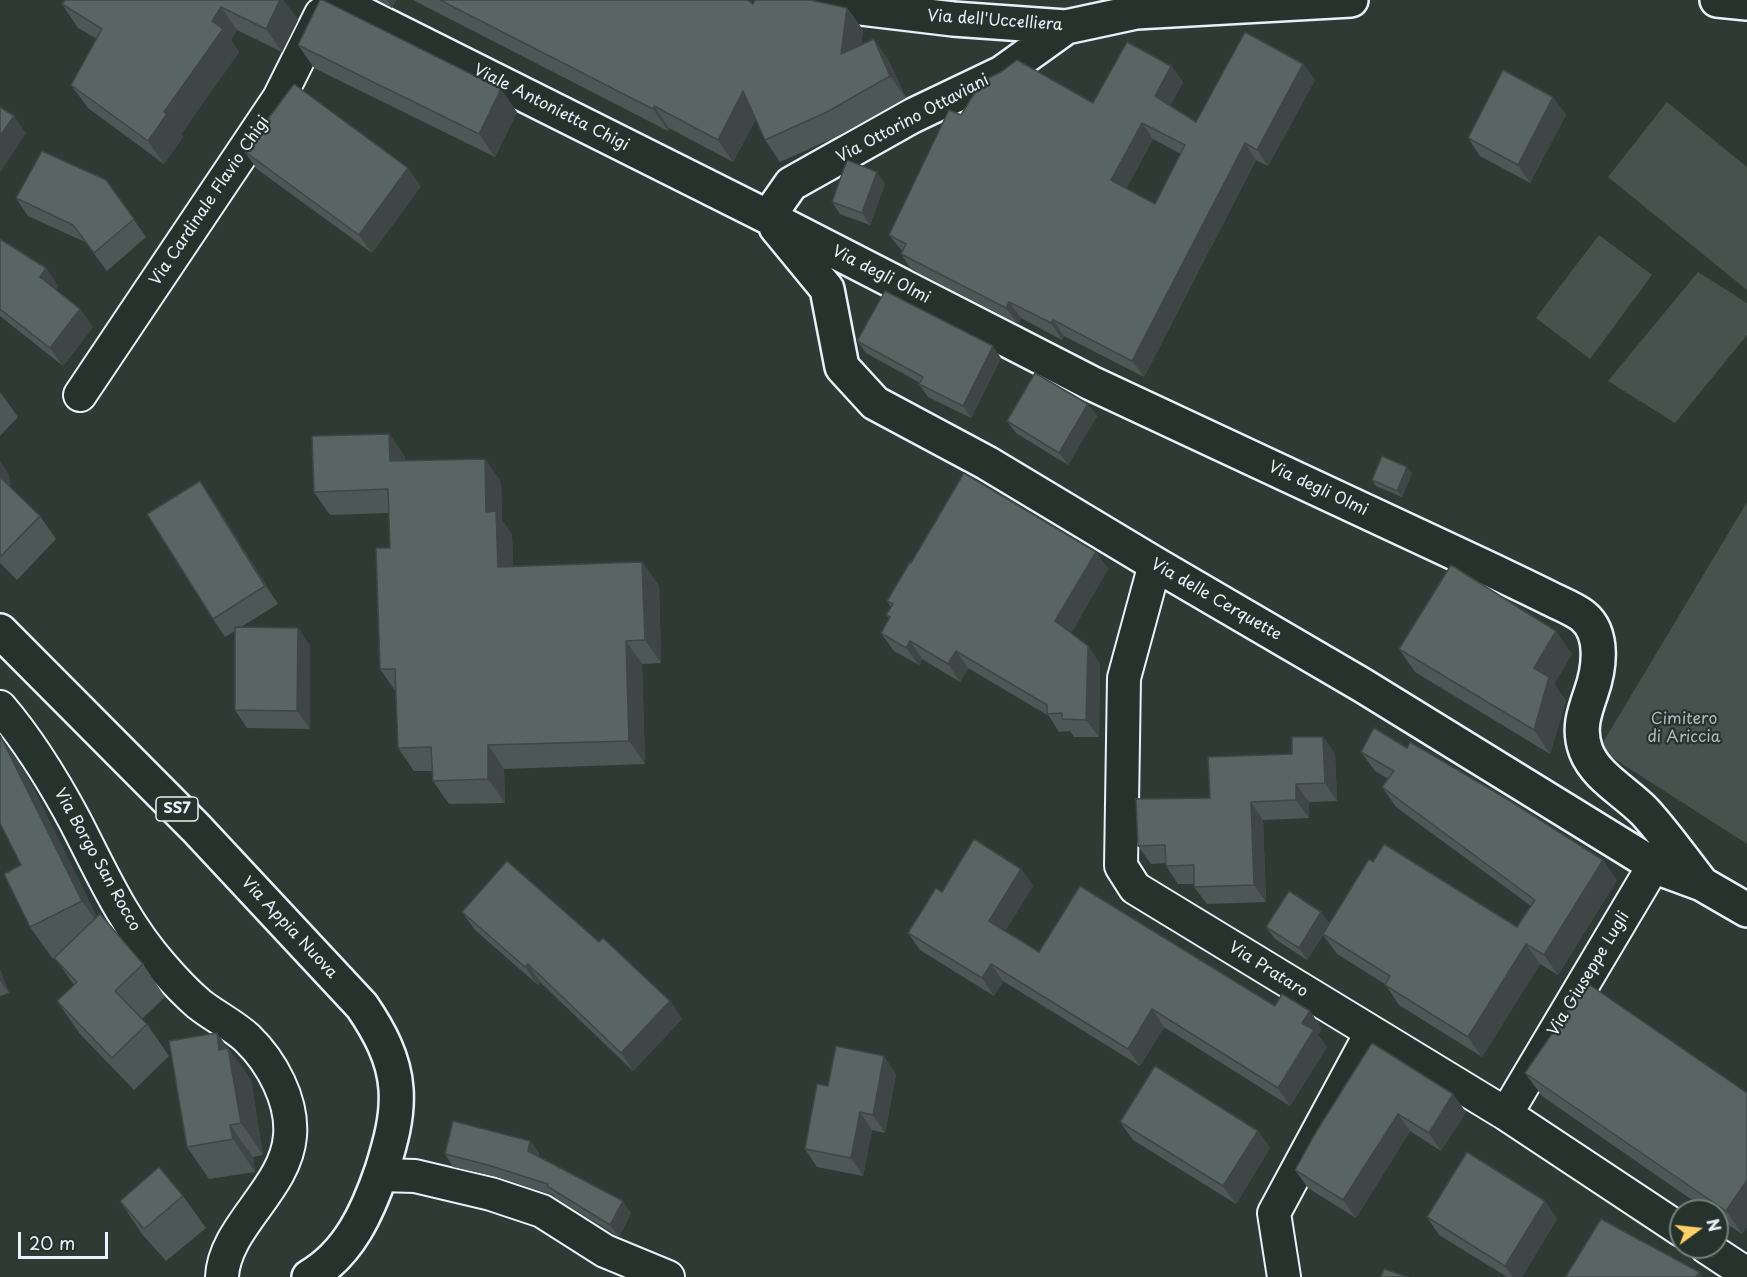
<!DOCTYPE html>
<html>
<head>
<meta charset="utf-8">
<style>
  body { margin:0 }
  #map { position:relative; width:1747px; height:1277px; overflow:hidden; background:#2e3b35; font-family:"Playpen Sans",sans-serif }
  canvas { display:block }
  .north { position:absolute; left:1669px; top:1199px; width:60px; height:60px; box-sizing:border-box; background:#26332d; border:2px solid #747f7e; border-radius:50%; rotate:75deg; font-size:16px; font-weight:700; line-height:24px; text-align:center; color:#e8f1f8 }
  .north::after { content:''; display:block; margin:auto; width:21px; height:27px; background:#ffd166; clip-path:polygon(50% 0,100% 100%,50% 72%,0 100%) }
  .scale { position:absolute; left:18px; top:1232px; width:90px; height:27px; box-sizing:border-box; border:3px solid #e8f1f8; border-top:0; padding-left:8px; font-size:18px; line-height:21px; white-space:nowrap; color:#e8f1f8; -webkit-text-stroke:4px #26332d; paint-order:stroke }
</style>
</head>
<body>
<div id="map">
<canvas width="1747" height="1277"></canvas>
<div class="north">N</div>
<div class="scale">20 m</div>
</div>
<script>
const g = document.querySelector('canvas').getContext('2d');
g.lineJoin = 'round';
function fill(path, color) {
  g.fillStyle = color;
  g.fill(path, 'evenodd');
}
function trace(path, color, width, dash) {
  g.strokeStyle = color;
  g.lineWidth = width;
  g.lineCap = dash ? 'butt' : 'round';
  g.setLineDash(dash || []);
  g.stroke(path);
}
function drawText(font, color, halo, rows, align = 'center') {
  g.font = font + ' "Playpen Sans",sans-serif';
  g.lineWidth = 4.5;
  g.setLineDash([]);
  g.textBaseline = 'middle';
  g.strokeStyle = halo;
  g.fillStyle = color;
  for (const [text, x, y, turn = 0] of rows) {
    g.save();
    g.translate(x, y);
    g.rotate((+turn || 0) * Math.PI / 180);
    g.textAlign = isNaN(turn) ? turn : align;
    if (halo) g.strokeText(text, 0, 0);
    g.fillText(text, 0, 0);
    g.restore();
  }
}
const green = new Path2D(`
  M1667,102L1747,167V290L1608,177Z
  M1599,235L1652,275L1590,359L1536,318Z
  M1698,272L1747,303V335L1675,423L1608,381Z
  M1747,502V844L1599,749Z`);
const street = new Path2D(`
  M80,395L279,98L321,14
  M1155,564L1124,678L1121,866L1135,888L1506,1114L1681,1230
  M0,707C30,742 53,780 75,821C101,871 123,922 161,965C173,979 185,992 199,1004C214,1016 233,1025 247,1038C272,1062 293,1101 290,1136C286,1189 224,1227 222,1277
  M1506,1114L1654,865
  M380,1175L415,1176L491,1194L542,1211L605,1251L668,1277
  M1706,1247L1747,1274
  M1284,1277L1274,1213L1371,1033`);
const secondary = new Path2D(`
  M335,0L768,217L1091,383L1489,569C1510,579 1531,589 1551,599C1561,604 1574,609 1583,616C1605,634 1599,670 1591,693C1584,713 1578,730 1586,751C1596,777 1626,792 1645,812C1666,835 1683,860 1702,884
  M818,0L836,5L953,19L1066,27L1136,12L1351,0
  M1717,0L1747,3
  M768,217L791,184L912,116L1002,73L1066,27
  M776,227L827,289L842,367L875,403L987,463L1155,564L1362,685L1654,865L1664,870L1702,884L1747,910`);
const primary = new Path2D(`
  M0,631L196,828L362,1006C379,1031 394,1058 396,1089C398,1117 390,1144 382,1170C368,1211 349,1254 309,1277`);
const wall = new Path2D(`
  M65,0H283L298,20L282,52L237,30L231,40L239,52L181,134L183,137L164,164L88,108L71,85L97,39L78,28L62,4Z
  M377,0H396L392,8Z
  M413,0H747L753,4L847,8L863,30L861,45L889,61L906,98L842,134L780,162L765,140L756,119L733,162L669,128L668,131L600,96Z
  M298,45L517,112L495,157L314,68Z
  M1303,64L1315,80L1268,166L1256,160L1144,377L1064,336L1062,340L1021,318L1018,324L912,270L901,254L902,251L889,235L961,115L1093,103L1171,66L1183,82L1170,106L1196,122ZM1153,139L1181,154L1155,204L1126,189Z
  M1553,97L1566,115L1530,183L1480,156L1468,138Z
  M244,151L421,186L372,253L257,169Z
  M106,180L146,237L107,271L85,242L28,216L16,198Z
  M885,184L870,225L840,214L832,202Z
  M0,239L46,268L58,286L56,290L80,309L93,327L63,366L0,316Z
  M857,341L1001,358L971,418L928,397L919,384L920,383L866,353Z
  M0,392L18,417L0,436Z
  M1088,404L1097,416L1068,465L1016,433L1007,421Z
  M389,434L405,457V461L485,459L501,482L502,520L512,535L513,566L642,562L659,586L661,663L642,664L645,764L504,769L505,803L449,804L433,781L432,771H414L398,748L396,692L380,669L390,548L389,513L330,515L314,492Z
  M0,462L9,475L10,487L40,516L56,539L17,580L0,563Z
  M1412,473L1402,497L1376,486L1372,480Z
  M212,499L278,604L241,627L298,628L310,646V729L247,728L235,710V631L225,637L213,619Z
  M1096,552L1108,569L1071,633L1088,646L1100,664L1099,737H1074L1070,731L1059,732L1049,716L968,668L960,682L922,659L919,665L894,651L881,633L889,619L886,615L891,607L887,601L911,563Z
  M1399,649L1572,654L1554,684L1566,701L1550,754L1415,672Z
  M0,735L24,770L97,917L143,964L165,997L142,1019L147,1024L169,1056L134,1090L80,1034L57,1001L74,985L55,958L53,959L30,927Z
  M1323,737L1335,754L1337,801L1309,802V818L1263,820L1266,902L1207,904L1194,887V884H1178L1166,866V863L1151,864L1138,846L1210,798Z
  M1361,752L1617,880L1558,975L1540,964L1482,1057L1399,1005L1385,984L1337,954L1323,935L1307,960L1275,939L1266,927L1330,923L1373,862L1517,927L1531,906L1396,807L1382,787L1388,779L1375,771Z
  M1021,869L1033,886L1005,931L1039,952L1275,1006L1310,1011L1322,1029L1318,1035L1327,1047L1290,1106L1164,1027L1140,1066L1003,981L994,996L920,950L908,933L942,892Z
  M462,912L599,942L670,1001L682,1019L633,1071L540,982L538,985L475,930Z
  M0,969L9,993L0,996Z
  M217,1033L251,1080L263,1155L253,1157L255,1172L209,1179L187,1147Z
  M1372,1043L1466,1112L1441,1151L1410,1131L1356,1218L1308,1188L1295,1170Z
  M1525,1073L1747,1093V1227L1742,1234L1717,1217V1211H1708L1542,1096Z
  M896,1074L885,1133L872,1130L863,1176L817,1167L805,1149L828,1086Z
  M1120,1122L1258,1131L1270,1148L1236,1204L1133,1140Z
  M530,1141L539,1153L538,1157L631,1213L619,1237L556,1198L553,1195L497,1177L453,1167L445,1154Z
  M183,1196L206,1228L166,1261L142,1234L120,1201Z
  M1545,1201L1557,1219L1522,1277H1507L1439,1235L1427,1217Z`);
const shadedWall = new Path2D(`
  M280,0H283L298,20L282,52L266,29Z
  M387,0H396L392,8Z
  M221,7L237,30L231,40L239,52L181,134L183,137L164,164L148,141L212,21Z
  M847,8L863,30L857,76L841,54Z
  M874,39L889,61L906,98L890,76Z
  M1303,64L1315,80L1268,166L1257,150Z
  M1171,66L1183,82L1166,113L1155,96Z
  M501,89L517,112L495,157L479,134Z
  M743,91L759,113L733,162L718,140Z
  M1553,97L1566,115L1530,183L1518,165Z
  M654,106L669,128L668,131L653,109Z
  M14,116L26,133L0,173V136Z
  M1142,123L1153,139L1122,197L1111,180Z
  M1245,143L1256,160L1144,377L1132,361Z
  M408,168L421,186L372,253L359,235Z
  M877,172L885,184L870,225L862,213Z
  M46,268L58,286L52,295L40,277Z
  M1009,302L1021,318L1018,324L1006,308Z
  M80,309L93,327L63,366L50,348Z
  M1053,320L1064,336L1062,340L1051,323Z
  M993,346L1001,358L971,418L963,406Z
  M1088,404L1097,416L1068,465L1059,453Z
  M389,434L405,457L406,485L390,461Z
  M485,459L501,482L502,520L512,535L514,590L498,567L486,512Z
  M0,462L9,475L10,494L0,480Z
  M1407,467L1412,473L1402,497L1397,491Z
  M200,481L212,499L278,604L265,586Z
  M1096,552L1108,569L1068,639L1055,621Z
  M642,562L659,586L661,663L645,640Z
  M298,628L310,646V729L297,711Z
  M1556,631L1572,654L1554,684L1566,701L1550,754L1534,730V668Z
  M626,641L642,664L645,764L629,741Z
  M910,641L922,659L919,665L906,648Z
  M1088,646L1100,664L1099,737L1086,720Z
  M956,651L968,668L960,682L948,664Z
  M1,737L24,770L105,933L82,901Z
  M1323,737L1335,754L1337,801L1325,783Z
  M488,745L504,769L505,803L488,779Z
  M1296,784L1309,802V818L1296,800Z
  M1251,802L1263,820L1266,902L1254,885Z
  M1603,860L1617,880L1558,975L1544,955Z
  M1021,869L1033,886L1001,938L989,921Z
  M1321,912L1330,924L1307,960L1299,948Z
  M1526,944L1540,964L1482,1057L1468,1037Z
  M528,964L540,982L538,985L525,967Z
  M991,964L1003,981L994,996L982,978Z
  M0,969L9,993L0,980Z
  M670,1001L682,1019L633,1071L621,1053Z
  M1152,1009L1164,1027L1140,1066L1128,1049Z
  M1310,1011L1322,1029L1318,1035L1327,1047L1290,1106L1278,1088L1302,1023Z
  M217,1033L229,1050L228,1048L251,1080L263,1155L241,1123L219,1050Z
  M884,1056L896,1074L885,1133L873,1115Z
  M1453,1094L1466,1112L1441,1151L1429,1133Z
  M860,1112L872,1130L863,1176L851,1158Z
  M1398,1114L1410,1131L1356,1218L1343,1200Z
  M230,1125L253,1157L255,1172L233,1139Z
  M1258,1131L1270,1148L1236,1204L1223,1186Z
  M530,1141L539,1153L536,1164L528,1151Z
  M1747,1180V1227L1742,1234L1726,1211Z
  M623,1201L631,1213L619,1237L610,1225Z
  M1545,1201L1557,1219L1522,1277H1513L1505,1266Z
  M1699,1272L1703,1277H1696Z`);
const building = new Path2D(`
  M65,0H280L266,29L221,7L212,21L223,29L164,112L167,114L148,141L71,85L102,29L62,4Z
  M320,0H323L501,89L479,134L298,45Z
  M440,0H747L753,4L755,0H810L847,8L841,54L874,39L890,76L827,112L765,140L743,91L718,140L654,106L653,109Z
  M1245,32L1303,64L1257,150L1245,143L1132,361L1053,320L1051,323L1009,302L1006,308L901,254L906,244L889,235L949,110L961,115L982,81L1001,72L1017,60L1093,103L1127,42L1171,66L1155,96L1196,122ZM1142,123L1185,145L1155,204L1111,180Z
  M1503,70L1553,97L1518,165L1468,138Z
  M294,84L408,168L359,235L244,151Z
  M0,107L14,116L0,136Z
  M42,151L106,180L134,219L94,253L73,225L16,198Z
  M847,160L877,172L862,213L832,202Z
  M0,239L46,268L40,277L80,309L50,348L0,309Z
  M885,291L993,346L963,406L919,384L923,377L857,341Z
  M1035,373L1088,404L1059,453L1007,421Z
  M389,434L390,461L485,459L486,512L496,511L498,567L642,562L645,640L626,641L629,741L488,745V779L433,781L431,747L398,748L395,669H380L376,548H390L388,489L314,492L312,436Z
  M1382,456L1407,467L1397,491L1372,480Z
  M964,473L1096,552L1055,621L1088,646L1086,720L1062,719V713L1047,714V705L956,651L948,664L910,641L906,648L881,633L890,617L886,615L893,604L887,601L910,562L911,563Z
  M0,477L40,516L0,557Z
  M200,481L265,586L213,619L147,514Z
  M1451,565L1556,631L1534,668L1549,677L1534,730L1399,649Z
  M235,627L298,628L297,711L235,710Z
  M1374,728L1407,748L1410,742L1507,799L1603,860L1544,955L1526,944L1468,1037L1385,985L1390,976L1323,934L1369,859L1373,862L1384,844L1517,927L1535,900L1382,787L1394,771L1361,752Z
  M0,735L82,901L30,927L4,874L21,865L0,823Z
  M1292,737H1323L1325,783L1296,784V800L1251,802L1254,885L1194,887V865L1166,866L1165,845L1138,846L1136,799L1210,798L1208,757L1292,754Z
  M974,839L1021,869L989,921L1039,952L1080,886L1275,1006L1282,994L1310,1011L1302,1023L1314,1030L1278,1088L1152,1009L1128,1049L991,964L982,978L908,933L936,888L942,892Z
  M507,861L599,942L603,938L670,1001L621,1053L528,964L525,967L462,912Z
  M1289,891L1321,912L1299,948L1266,927Z
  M100,914L143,964L115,991L147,1024L112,1058L57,1001L77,982L54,958Z
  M1587,983L1747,1093V1180L1726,1211L1525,1073Z
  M217,1033L219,1050L228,1048L241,1123L230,1125L233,1139L187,1147L169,1041Z
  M1372,1043L1453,1094L1429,1133L1398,1114L1343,1200L1295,1170L1316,1132Z
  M836,1046L884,1056L873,1115L860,1112L851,1158L805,1149L817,1084L828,1086Z
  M1155,1066L1258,1131L1223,1186L1120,1122Z
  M453,1121L530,1141L528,1151L623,1201L610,1225L547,1186L548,1184L488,1165L445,1154Z
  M1467,1152L1545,1201L1505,1266L1427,1217Z
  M159,1167L183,1196L144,1229L120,1201Z
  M1601,1219L1699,1272L1696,1277H1568L1566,1276Z
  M1384,1269L1408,1277H1381Z`);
const shields = [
  [177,809,42]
];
const shieldNames = [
  ["SS7",177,809]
];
const streetNames = [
  ["Via dell'Uccelliera",995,21,4],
  ["Viale Antonietta Chigi",551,108,27],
  ["Via Ottorino Ottaviani",913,119,-28],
  ["Via Cardinale Flavio Chigi",210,201,-56],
  ["Via degli Olmi",881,275,27],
  ["Via degli Olmi",1318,489,25],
  ["Via delle Cerquette",1216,600,30],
  ["Via Borgo San Rocco",97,860,61],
  ["Via Appia Nuova",289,928,47],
  ["Via Prataro",1268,970,32],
  ["Via Giuseppe Lugli",1589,974,-59]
];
const parkNames = [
  ["Cimitero",1684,720],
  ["di Ariccia",1684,738]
];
fill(green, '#45524e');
trace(street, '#e8f1f8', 36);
trace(secondary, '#e8f1f8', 38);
trace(primary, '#e8f1f8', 38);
trace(street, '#26332d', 32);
trace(secondary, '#26332d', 33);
trace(primary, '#26332d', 33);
fill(wall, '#4d5755');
fill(shadedWall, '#3e4745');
fill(building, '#596563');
trace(building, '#3e4745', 1.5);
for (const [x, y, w] of shields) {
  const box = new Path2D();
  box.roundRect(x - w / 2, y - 12, w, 24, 4.5);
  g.fillStyle = '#26332d';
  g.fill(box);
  trace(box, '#e8f1f8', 1.5);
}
drawText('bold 15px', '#e8f1f8', null, shieldNames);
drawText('16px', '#e8f1f8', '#26332d', streetNames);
drawText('16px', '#afb9bc', '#26332d', parkNames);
</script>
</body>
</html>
